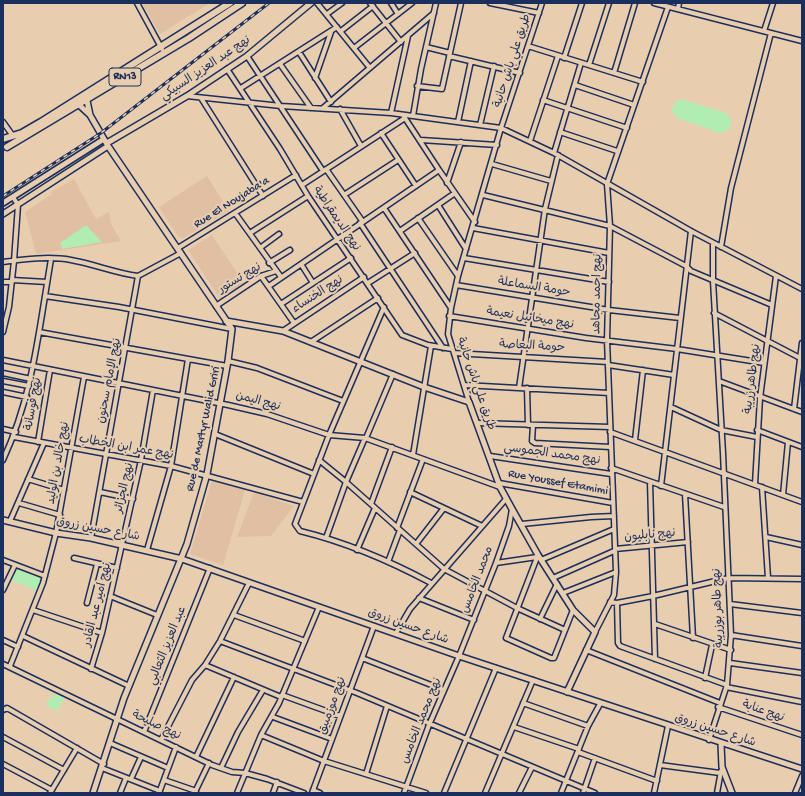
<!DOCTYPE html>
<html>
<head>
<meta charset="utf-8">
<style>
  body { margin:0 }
  #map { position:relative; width:805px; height:796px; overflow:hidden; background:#e8ceaf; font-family:"Gochi Hand",sans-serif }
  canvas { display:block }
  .frame { position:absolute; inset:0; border:4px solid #1b2f5e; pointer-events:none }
</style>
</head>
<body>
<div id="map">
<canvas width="805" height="796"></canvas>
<div class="frame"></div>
</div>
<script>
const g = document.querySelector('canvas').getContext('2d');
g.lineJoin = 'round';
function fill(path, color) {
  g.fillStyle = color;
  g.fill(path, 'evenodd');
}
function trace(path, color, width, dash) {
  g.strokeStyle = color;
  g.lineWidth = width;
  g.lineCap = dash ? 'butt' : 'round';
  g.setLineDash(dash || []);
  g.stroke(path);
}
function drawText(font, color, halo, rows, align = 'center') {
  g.font = font + ' "Gochi Hand","Playpen Sans Arabic",sans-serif';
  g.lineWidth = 4;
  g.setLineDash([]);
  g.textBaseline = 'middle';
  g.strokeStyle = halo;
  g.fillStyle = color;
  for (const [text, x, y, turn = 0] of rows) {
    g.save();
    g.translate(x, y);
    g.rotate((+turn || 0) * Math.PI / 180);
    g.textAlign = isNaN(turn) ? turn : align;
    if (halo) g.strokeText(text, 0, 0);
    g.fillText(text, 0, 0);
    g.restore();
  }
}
const built = new Path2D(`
  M142,3H210L160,34Z
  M207,176L229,211L182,239L181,237L179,238L159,207Z
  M74,179L96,219L109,212L111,224L121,241L36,254L25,212L52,194L51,192Z
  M212,235L244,283L220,299L188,250Z
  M212,480L245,490L223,565L190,554Z
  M254,492L294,506L271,536L237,537Z`);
const green = new Path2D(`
  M681,99L726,113L731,120C732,127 728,132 720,133L677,118L672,111L673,107L676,102Z
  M86,225L102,242L62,249L60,243Z
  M16,567L43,578L37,591L11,580Z
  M58,694L65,697L57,711L46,705L52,695L56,697Z`);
const minor = new Path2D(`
  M137,3L162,49
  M317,3L370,68
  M370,3L401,42
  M391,3L398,14
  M490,3L539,13
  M654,3L802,41
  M678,9L679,3
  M327,14L342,3
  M341,31L373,6
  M764,31L773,3
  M528,46L643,82
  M426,47L450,53
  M354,48L412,3
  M299,52L331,102
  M247,56L323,171
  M449,56L520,73
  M564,58L582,3
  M280,64L311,108
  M589,65L609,3
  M227,69L280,149L308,196L402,335L428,345L452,349
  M614,73L635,3
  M315,78L331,32
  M575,85L634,105
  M417,86L442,89L461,3
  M241,88L337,27
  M187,96L281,106L391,113L501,128L554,153L691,231L802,289
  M201,98L263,196
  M543,100L627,128
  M323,108L434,13
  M340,109L361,146
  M391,113L408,36
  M403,115L439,170L475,222
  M413,116L421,69L436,3
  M3,122L13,136
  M458,122L471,61
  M480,125L494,66
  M560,132L617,151
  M381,133L416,186
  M421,140L497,145
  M530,141L558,56
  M554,153L581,63
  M492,164L551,181
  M326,169L363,222
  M447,183L461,142
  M302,185L405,118
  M344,195L398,160
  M483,195L610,226L686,266L691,271L772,305
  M438,205L466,249
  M384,208L451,308
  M235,213L281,277
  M418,218L458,276
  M360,223L443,348
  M473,228L609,253
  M400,231L455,193
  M250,233L308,196
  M721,247L731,188L771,33
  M178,248L296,175
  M260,248L279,234
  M464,258L609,282
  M3,262C25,259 50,256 71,260C94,264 115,273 138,276
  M269,263L290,250
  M301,264L313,283
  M261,276L294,323
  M12,280L47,282
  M3,282H12
  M368,283L415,253
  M456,285L609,310L680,318
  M269,286L439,170
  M45,296L51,259
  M281,304L351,258
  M216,306L261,276L276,271
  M384,307L329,435L295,524L300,531C345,542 390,561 431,583
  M714,313L802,359
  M449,316L586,338L677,349L764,363
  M283,331L364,277
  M3,332L9,307L14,261L18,205L13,197
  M39,332L227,366
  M311,342L378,298
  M454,353L608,362
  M3,360L228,405L267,414L329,435L365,438L500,487
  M228,361L257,368L343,401
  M608,365L674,375
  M3,373L31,379
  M3,381L29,386
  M719,381L802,412
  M464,385L609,393
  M519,388L545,209L558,155
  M527,388L528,425
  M3,392L27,397
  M469,402L448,334L451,308L458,276L501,128L542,3
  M671,407L721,430L757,437
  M794,409L802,343
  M477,423L610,427
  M533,425L532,441L535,443L610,447
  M3,429L16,432
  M757,430L802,447
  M610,432L802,502
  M215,434L314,474
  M14,437L171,466L303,502
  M366,438L393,374
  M635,440L643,370
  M38,442L50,370
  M413,455L431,346
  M490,456L611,474
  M3,460C28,406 36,353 45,296L119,307L232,329
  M319,460L346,482L444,569L517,608L565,630
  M611,468L724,507
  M28,479L64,490
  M650,482L655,659
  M499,483L613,503
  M755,484L760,398L776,276
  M661,486L691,231
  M762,487L768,578
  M100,492L133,499
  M410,492L482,526
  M685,494L693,638
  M783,495L788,442
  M19,503L60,515
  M371,504L392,447
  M10,521L44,443
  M522,524L591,517L614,516
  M397,528L423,459
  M766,537L802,545
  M91,538L138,276L181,253
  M326,538L346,482L365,438
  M416,544L444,508
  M615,549L688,542
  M147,550L171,466L188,359
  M357,550L375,508
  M538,555L506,638L551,658H554L573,610
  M74,558L117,568
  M3,560L45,576
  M541,560L614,529
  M388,562L400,530
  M496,563L537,557
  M553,578L614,551
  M249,583L220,641L205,665L281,697
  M3,590L15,565
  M563,593L616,572
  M110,596L157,615
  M419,598L474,620
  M610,602L617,603L653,596L728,578L802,579
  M87,603L97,564
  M617,603L618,643L620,646L727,685
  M730,604L802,613
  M33,610L102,633
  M234,615L305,641
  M540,619L557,584
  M655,624L731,650
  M595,632L614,595L616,572L607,340L610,226L607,184L668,7
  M396,633L410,609L506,499
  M731,635L802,646
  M23,636L129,686
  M3,640L18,647
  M220,641L357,693L595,793
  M586,650L720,703
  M362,658L444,690
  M730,663L802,673
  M3,664L212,765L232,772L245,773L267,779L304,793
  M10,666L43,583L56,533L84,377
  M91,669L102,633L141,460L153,390
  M705,678L712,645
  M726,687L802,702
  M282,695L340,716
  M523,703L588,726L561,793
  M718,707L802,735
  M3,710L7,708L104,764
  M273,717L332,739
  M588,726L600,704
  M514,727L579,749
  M144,732L210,568
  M261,735L324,761L426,793
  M3,737L64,770
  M161,740L192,680L205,665
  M709,740L727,685L731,635L723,453L713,281V243
  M110,743L168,768
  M578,752L657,781
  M196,757L234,677
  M3,764L52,790
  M660,765L720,773
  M102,768L160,791
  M221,768L238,732L263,690
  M366,774L387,706
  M131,779L141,757
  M164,780L196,791
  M313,790L320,793
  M195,792L209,763
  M50,793L77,748
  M120,793L126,778
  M159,793L176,747
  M237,793L261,735L279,703L319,607
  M273,793L277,782
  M312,793L374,626
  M404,793L429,725L459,656L496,563L509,526L512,509
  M444,793L496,668
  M485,793L533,680
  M519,793L532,767
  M583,793L595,758
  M654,793L668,726
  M717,793L721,771
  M795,793L802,776`);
const tertiary = new Path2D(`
  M86,96L90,115L108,146L232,329L228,361L207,474L187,544L124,698L93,793
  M76,102L90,115
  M107,143L187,96L247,56L311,3
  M3,203L104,139
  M3,214L108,146
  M226,321L283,331L424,387L469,402L500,487L512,509L538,555L573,610L595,632L567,692
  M3,520L56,533L91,538L182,559L459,656L802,769
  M721,744L722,767L732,793`);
const primary = new Path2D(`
  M3,139L22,133L41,122L230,3
  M7,147L189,38L242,3`);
const rail = new Path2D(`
  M3,196L101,133L269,3`);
const shields = [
  [125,77,32]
];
const shieldNames = [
  ["RN13",125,77]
];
const streetNames = [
  ["طريق علي باش حانبة",513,61,-72],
  ["نهج عبد العزيز السبيكي",206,69,-34],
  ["Rue El Noujaba'a",232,203,-32],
  ["نهج الديمقراطية",336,219,56],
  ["نهج تستور",240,279,-31],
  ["حومة السماعلة",534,288,9],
  ["نهج احمد مجاهد",598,294,-89],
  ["نهج الخنساء",318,295,-33],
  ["نهج ميخائيل نعيمة",530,319,9],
  ["حومة البعاصة",532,347,3],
  ["نهج طاهر زريبة",753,379,-83],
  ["نهج الإمام سحنون",110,381,-79],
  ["طريق علي باش حانبة",475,384,71],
  ["نهج اليمن",258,402,15],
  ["نهج فوسانة",34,404,-80],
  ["Rue de Martyr Walid Griri",204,429,-78],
  ["نهج عمر ابن الخطاب",126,448,10],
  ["نهج محمد الجموسي",552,455,8],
  ["نهج خالد بن الوليد",59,463,-80],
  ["Rue Youssef Etamimi",558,483,10],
  ["نهج الجزائر",125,488,-77],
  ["شارع حسين زروق",98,530,11],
  ["نهج نابليون",650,536,-5],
  ["محمد الخامس",478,580,-69],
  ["نهج امير عبد القادر",98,605,-76],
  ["نهج طاهر بوزريبة",719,608,-92],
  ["شارع حسين زروق",408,627,20],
  ["عبد العزيز الثعالبي",168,646,-68],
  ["نهج موزمبيق",333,706,-70],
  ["نهج عنابة",763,712,19],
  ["نهج محمد الخامس",422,721,-68],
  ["نهج صليحة",156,726,26],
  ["شارع حسين زروق",715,731,18]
];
fill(built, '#e0bfa3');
fill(green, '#b1edb3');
trace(minor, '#1b2f5e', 7);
trace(tertiary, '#1b2f5e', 8);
trace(primary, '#1b2f5e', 9);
trace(minor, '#e8ceaf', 4);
trace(tertiary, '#e8ceaf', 5);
trace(primary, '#e8ceaf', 6);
trace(rail, '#1b2f5e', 3);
trace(rail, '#e8ceaf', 1.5, [4.5]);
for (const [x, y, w] of shields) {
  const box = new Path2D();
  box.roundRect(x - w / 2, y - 9, w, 18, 3);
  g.fillStyle = '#e8ceaf';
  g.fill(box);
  trace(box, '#1b2f5e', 1);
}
drawText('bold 11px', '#1b2f5e', null, shieldNames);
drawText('12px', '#1b2f5e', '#e8ceaf', streetNames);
</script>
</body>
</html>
